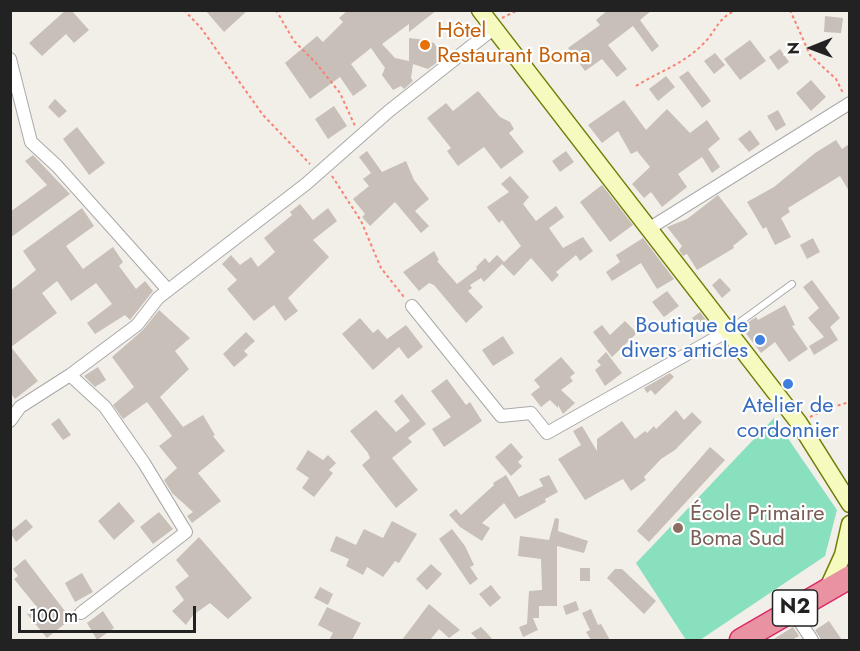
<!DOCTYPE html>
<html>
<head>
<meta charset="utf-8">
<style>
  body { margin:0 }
  #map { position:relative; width:860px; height:651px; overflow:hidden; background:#f2efe9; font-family:Jost,sans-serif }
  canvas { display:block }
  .frame { position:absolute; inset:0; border:12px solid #222; pointer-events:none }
  .north { position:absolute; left:782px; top:18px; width:60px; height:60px; -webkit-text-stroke:4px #fff; paint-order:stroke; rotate:269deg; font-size:16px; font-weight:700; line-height:24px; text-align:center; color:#222 }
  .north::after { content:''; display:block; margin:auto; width:21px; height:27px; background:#222; clip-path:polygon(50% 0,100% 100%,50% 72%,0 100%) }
  .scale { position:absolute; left:18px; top:606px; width:178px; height:27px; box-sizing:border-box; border:3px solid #222; border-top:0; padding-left:8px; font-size:18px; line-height:21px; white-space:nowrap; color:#222; -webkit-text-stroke:4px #fff; paint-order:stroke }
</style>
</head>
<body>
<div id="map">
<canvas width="860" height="651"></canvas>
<div class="frame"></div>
<div class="north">N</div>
<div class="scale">100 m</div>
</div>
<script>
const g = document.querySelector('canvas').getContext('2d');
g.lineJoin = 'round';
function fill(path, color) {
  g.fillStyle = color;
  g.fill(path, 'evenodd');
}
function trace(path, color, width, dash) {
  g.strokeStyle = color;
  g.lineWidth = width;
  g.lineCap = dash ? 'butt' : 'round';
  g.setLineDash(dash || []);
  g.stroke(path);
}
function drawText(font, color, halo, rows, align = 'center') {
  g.font = font + ' Jost,sans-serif';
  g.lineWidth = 4.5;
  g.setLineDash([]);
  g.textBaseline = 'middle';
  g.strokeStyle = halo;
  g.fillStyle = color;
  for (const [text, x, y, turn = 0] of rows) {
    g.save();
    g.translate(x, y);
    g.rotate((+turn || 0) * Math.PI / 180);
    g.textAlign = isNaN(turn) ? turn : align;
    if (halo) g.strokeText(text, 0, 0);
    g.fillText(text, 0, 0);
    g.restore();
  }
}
const pitch = new Path2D(`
  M774,418L837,510L825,556L700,640H686L636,563Z`);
const building = new Path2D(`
  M66,10H71L89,30L74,43L66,34L42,56L29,43Z
  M205,10H248L224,32Z
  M348,10H437L409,32V24L382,44L395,58L409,61V38L426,40L434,43L443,58L428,69L413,64L411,78L413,81L404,89L401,86L393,90L382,75L385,68L371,48L351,64L367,86L353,96L340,77L310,99L285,63L317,36L323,42L343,22L339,18Z
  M608,10H652L640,20L659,46L652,52L633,26L608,45L627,69L617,77L602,59L585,71L568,48L600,25L596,20Z
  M825,16L843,18L841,33L824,32Z
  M750,40L766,61L740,80L724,59Z
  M780,49L789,62L778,70L769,57Z
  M715,53L725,65L714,74L704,61Z
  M688,71L711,101L702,108L679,77Z
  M666,76L675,87L658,101L649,89Z
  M811,80L826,97L811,111L796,93Z
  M478,91L500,117L510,122L514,129L509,133L524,152L501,169L484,147L458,166L447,151L451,148L427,118L446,103L453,111Z
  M55,99L67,111L59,118L48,107Z
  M624,100L646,130L667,109L690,133L707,120L720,139L708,149L720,167L712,173L702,157L678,174L687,187L662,207L651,192L644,198L632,184L650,167L637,151L631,154L618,131L602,143L588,125Z
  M334,106L347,126L328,139L315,119Z
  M778,110L786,125L776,131L767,116Z
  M77,127L105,163L89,175L63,139Z
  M750,130L760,144L749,152L738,139Z
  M836,140L842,149L849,144V191L840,176L788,208L790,212L781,218L791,237L775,245L766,227L763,229L747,202L774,187L815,153Z
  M367,151L382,172L406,161L414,180L429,199L415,211L429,226L421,233L395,202L370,226L362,217L365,214L353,199L369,186L363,179L371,173L359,157Z
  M566,151L574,162L560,172L552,161Z
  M33,155L70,194L10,238V212L47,185L25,161Z
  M510,176L529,197L523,204L536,221L556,206L564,217L549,228L563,248L583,237L593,251L580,261L576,255L556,272L559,275L552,282L531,258L514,276L502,264L521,246L502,220L499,223L487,207L509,192L501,184Z
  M602,185L633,225L610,242L580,202Z
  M718,195L748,234L733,246L734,248L697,270L687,254L683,256L679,250L682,246L667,227L687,219Z
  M300,204L313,220L328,208L337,221L313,240L329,257L288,298L298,311L285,321L274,305L254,321L227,289L237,280L222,264L231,255L240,265L251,257L258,267L275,252L264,238L292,215L290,212Z
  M82,208L94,226L66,246L83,269L113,247L123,262L119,266L136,289L145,281L153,291L130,320L125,315L95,334L87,323L112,304L96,283L71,301L57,281L42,293L57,313L11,347L38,381L15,399L10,392V291L36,270L23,251Z
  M643,238L674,279L657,289L641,263L612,281L606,272L620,262L616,255Z
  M813,238L820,252L807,259L800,245Z
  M434,251L439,260L437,261L457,284L477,269L476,267L485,258L489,263L497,255L504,262L484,282L481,278L470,285L472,288L468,291L483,307L466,323L434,285L429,283L419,291L403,272Z
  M720,278L731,290L722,298L712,285Z
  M812,280L840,318L830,327L838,340L814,355L809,346L824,337L808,318L819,308L803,287Z
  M667,291L679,306L664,317L652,302Z
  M785,305L795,325L792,326L808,349L789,362L775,342L761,353L741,327L756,317L758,320Z
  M159,310L190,338L175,351L189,369L160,397L183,427L203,415L215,435L213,436L225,451L198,473L221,501L192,523L187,516L193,512L172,493L164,480L177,468L159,446L172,436L147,402L123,419L113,405L134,387L112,357L143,330Z
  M700,312L709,324L701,330L692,318Z
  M360,318L373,333L378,329L387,339L406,325L423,347L408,359L399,347L373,370L342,334Z
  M625,321L637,333L612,357L593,332L602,325L610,335Z
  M246,332L255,341L244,351L248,355L234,367L223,354Z
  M503,336L514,353L493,366L482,350Z
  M606,352L622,373L605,386L595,370L601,365L597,361Z
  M561,357L575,373L570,377L573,381L561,390L575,403L563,414L558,405V408L550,400L541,407L531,394L540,387L534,380Z
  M98,367L106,380L95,387L84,376Z
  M670,373L674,377L655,395L651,390L647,393L644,388Z
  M447,379L466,405L470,402L482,421L444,447L432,429L451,417L431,391Z
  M402,394L426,424L408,438L412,442L392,458L418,490L396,508L362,465L370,458L368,453L350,431L376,410L396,432L410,421L394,401Z
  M676,410L684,420L692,412L702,422L675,450L661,459L644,477L646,480L631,491L623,479L585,500L558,459L581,445L573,431L582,426L597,451V439L622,421L635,439L645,431L647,433L654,426L656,429Z
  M59,418L71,435L63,440L51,424Z
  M511,443L523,457L518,462L522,466L511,476L495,457Z
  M710,447L725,460L649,542L637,531Z
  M308,450L323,460L328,455L336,463L329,470L333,473L314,497L302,488L309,478L296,469Z
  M506,475L519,497L543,486L539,479L549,475L558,492L545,499L546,502L515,519L504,503L482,523L490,528L482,541L460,527L449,515L456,509L461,515L494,485L493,483Z
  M119,502L135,521L114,540L98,521Z
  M159,512L173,529L153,544L140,527Z
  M555,518L559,519L558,531L588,541L584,553L557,546V606H539V618H533L538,630L523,637L519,627L527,624L529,591L542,590L541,559L518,556L520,536L549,540Z
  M26,519L33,527L16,542L10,532Z
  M392,521L417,534L399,563L395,561L383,577L367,567L363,575L346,566L349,559L330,551L336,536L356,545L364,529L383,538Z
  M452,529L465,546L474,565L470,567L478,579L470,585L439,539Z
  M199,537L252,598L228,619L210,603L193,615L186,625L172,611L184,600L175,587L189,576L176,560Z
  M25,559L71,619L47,638L27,614L36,606L14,579L18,576L13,569Z
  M431,564L442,574L427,590L416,579Z
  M580,568H590V581H580Z
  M615,569H622L656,601L644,614L607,578Z
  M82,573L93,592L75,602L65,583Z
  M491,585L501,598L490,607L479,594Z
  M320,587L333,594L328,605L314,598Z
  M576,601L579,610L566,615L563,606Z
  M429,604L460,630L449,638L439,629L430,640H402Z
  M327,607L361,623L352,640H329L333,633L318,625Z
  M591,609L598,625L601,624L610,640H591L586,632L590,630L582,613Z
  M103,611L114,628L97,640L87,623Z
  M829,621L842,640H821L820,638L815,630Z
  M481,627L486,632L493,640H478L471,633Z
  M793,627L799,636L792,640H772Z`);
const path = new Path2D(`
  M184,10L201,28L263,115L310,164
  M276,10L294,41L316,63L340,93L355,126
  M790,10L810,55L836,79L843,93
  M502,18L518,10
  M636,86C660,71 684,64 704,43C716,31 719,16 737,10
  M332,176L361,221L381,268L404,297
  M810,417L829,408L850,402`);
const lane = new Path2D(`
  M729,330L792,284`);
const street = new Path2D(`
  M10,59L31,142L57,166L168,290
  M650,228L850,103
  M412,306L501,416L531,413L547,433L728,331
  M70,375L105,407L144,463L186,532L81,613
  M10,421L20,407L70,375L137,325L158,298L306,184L389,111L493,29
  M792,610L812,640`);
const secondary = new Path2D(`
  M480,10L799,423L850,504
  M827,590L843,555L850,524`);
const highway = new Path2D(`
  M741,640L850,577`);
const markers = [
  [425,45,6,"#e8710a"],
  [760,340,6,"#3f7fe0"],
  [788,384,6,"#3f7fe0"],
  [678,528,6,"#8d6e63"]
];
const shields = [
  [795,608,45]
];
const shieldNames = [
  ["N2",795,608]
];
const foodNames = [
  ["Hôtel",437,32],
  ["Restaurant Boma",437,57]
];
const shopNames = [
  ["Boutique de",748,327],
  ["divers articles",748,352],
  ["Atelier de",788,407,"center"],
  ["cordonnier",788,432,"center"]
];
const educationNames = [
  ["École Primaire",690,515],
  ["Boma Sud",690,540]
];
fill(pitch, '#88e0be');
fill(building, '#c7bfb8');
trace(lane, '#a9a9a9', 8);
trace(street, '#a9a9a9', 14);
trace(secondary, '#707d05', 19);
trace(highway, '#dc2a67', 25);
trace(path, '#fa8072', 2, [3, 3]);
trace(lane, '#fff', 6);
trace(street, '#fff', 12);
trace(secondary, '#f7fabf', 16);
trace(highway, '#e892a2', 22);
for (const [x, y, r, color] of markers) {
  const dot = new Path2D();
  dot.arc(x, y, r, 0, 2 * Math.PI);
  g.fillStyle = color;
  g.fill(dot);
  trace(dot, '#fff', 2);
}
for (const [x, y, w] of shields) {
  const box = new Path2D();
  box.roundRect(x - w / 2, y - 18, w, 36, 4.5);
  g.fillStyle = '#fff';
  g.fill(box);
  trace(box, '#222', 1.5);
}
drawText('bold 21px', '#222', null, shieldNames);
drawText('22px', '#c56008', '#fff', foodNames, 'left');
drawText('22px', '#366cbe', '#fff', shopNames, 'right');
drawText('22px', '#785e54', '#fff', educationNames, 'left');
</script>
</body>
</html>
